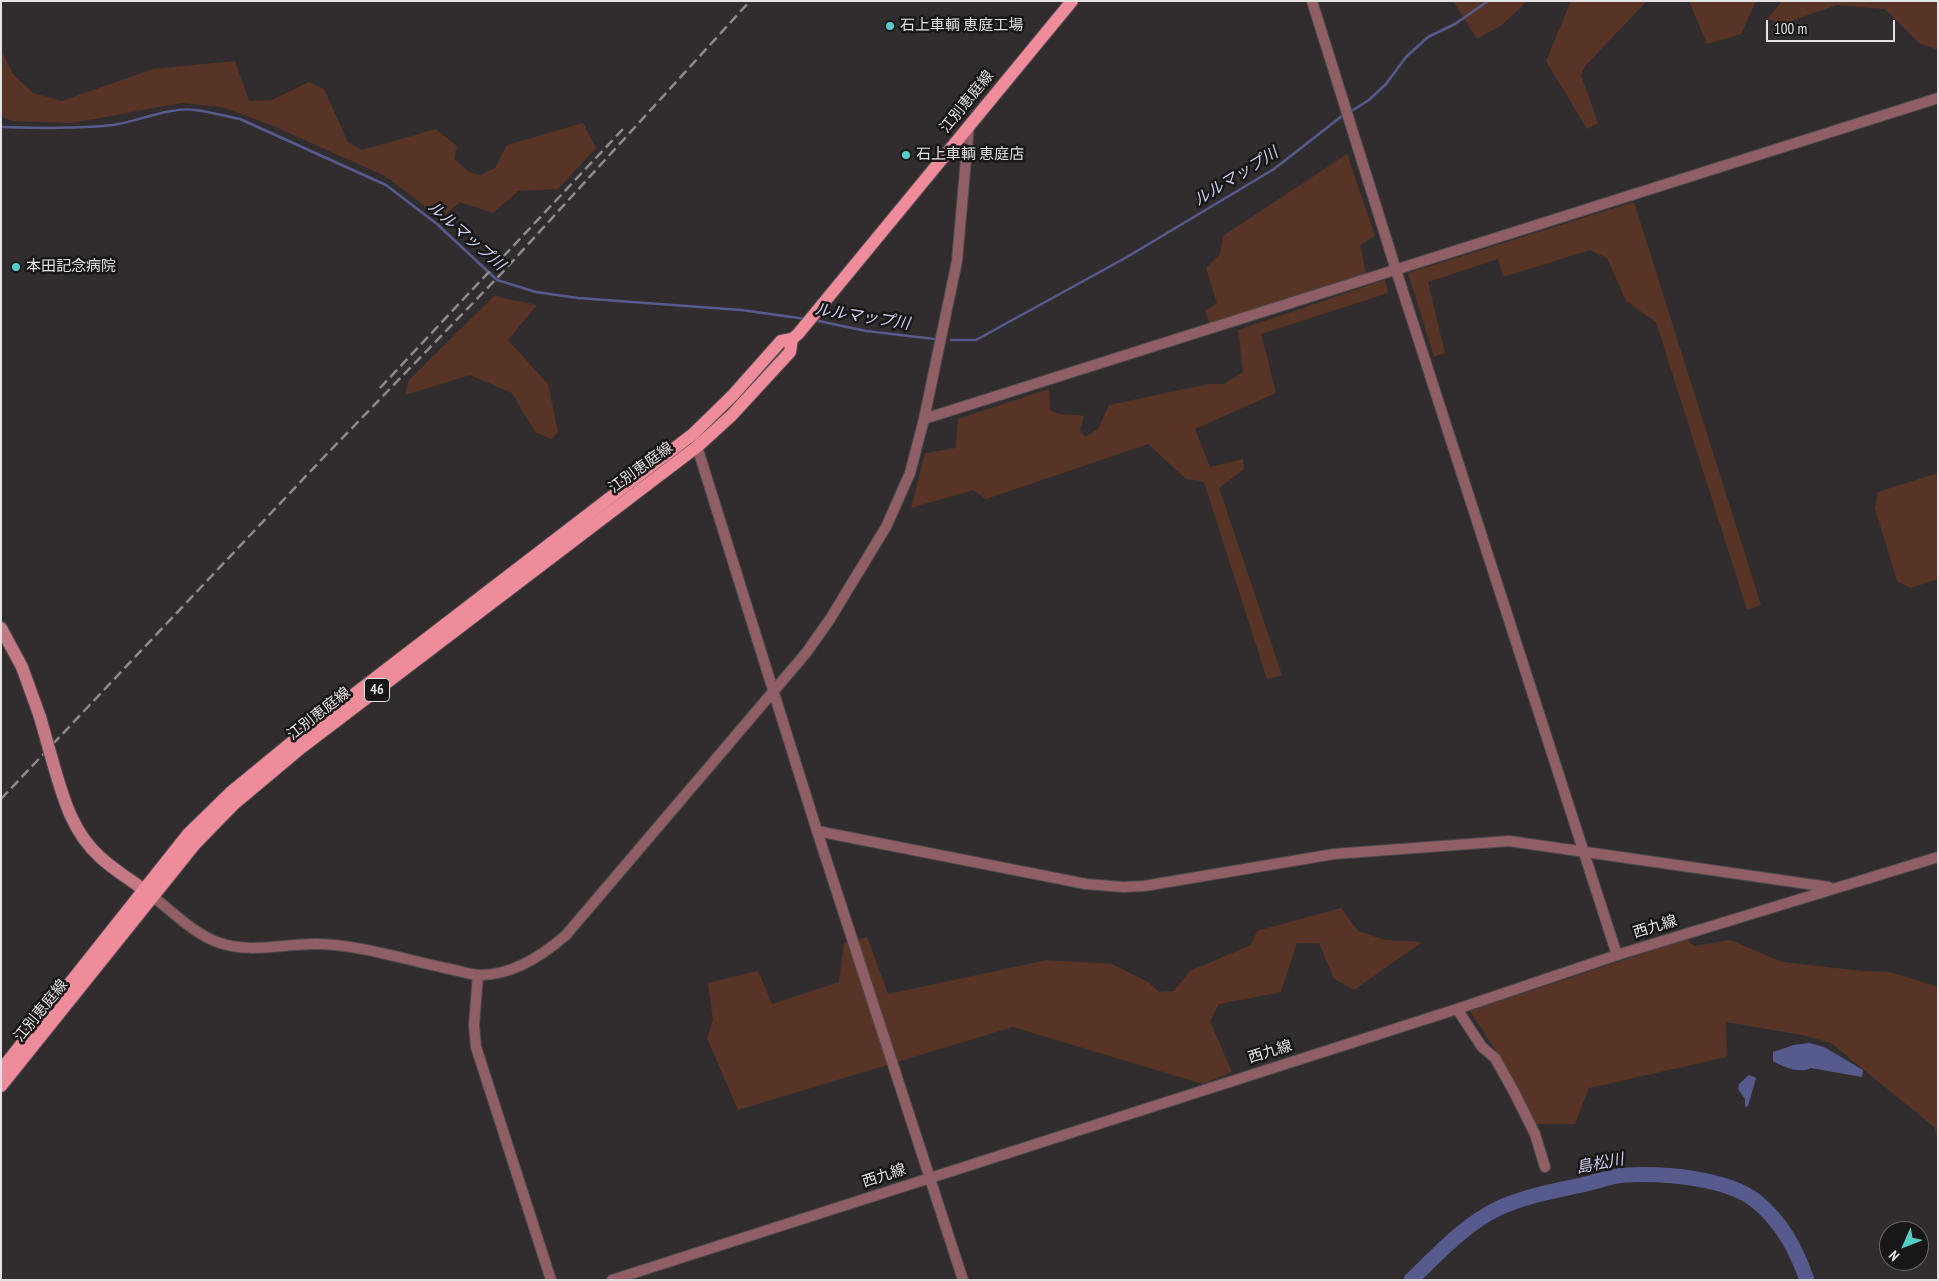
<!DOCTYPE html>
<html>
<head>
<meta charset="utf-8">
<style>
  body { margin:0 }
  #map { position:relative; width:1939px; height:1281px; overflow:hidden; background:#312d2f; font-family:"PT Sans Narrow",sans-serif }
  canvas { display:block }
  .frame { position:absolute; inset:0; border:2px solid #e4e1e3; pointer-events:none }
  .north { position:absolute; left:1879px; top:1221px; width:50px; height:50px; box-sizing:border-box; background:#181617; border:1px solid #6a6769; border-radius:50%; rotate:226deg; font-size:14px; font-weight:700; line-height:20px; text-align:center; color:#e4e1e3 }
  .north::after { content:''; display:block; margin:auto; width:18px; height:22px; background:#54cdc7; clip-path:polygon(50% 0,100% 100%,50% 72%,0 100%) }
  .scale { position:absolute; left:1766px; top:20px; width:129px; height:22px; box-sizing:border-box; border:2px solid #e4e1e3; border-top:0; padding-left:6px; font-size:15px; line-height:18px; white-space:nowrap; color:#e4e1e3; -webkit-text-stroke:4px #181617; paint-order:stroke }
</style>
</head>
<body>
<div id="map">
<canvas width="1939" height="1281"></canvas>
<div class="frame"></div>
<div class="north">N</div>
<div class="scale">100 m</div>
</div>
<script>
const g = document.querySelector('canvas').getContext('2d');
g.lineJoin = 'round';
function fill(path, color) {
  g.fillStyle = color;
  g.fill(path, 'evenodd');
}
function trace(path, color, width, dash) {
  g.strokeStyle = color;
  g.lineWidth = width;
  g.lineCap = dash ? 'butt' : 'round';
  g.setLineDash(dash || []);
  g.stroke(path);
}
function drawText(font, color, halo, rows, align = 'center') {
  g.font = font + ' "PT Sans Narrow","Noto Sans JP",sans-serif';
  g.lineWidth = 5;
  g.setLineDash([]);
  g.textBaseline = 'middle';
  g.strokeStyle = halo;
  g.fillStyle = color;
  for (const [text, x, y, turn = 0] of rows) {
    g.save();
    g.translate(x, y);
    g.rotate((+turn || 0) * Math.PI / 180);
    g.textAlign = isNaN(turn) ? turn : align;
    if (halo) g.strokeText(text, 0, 0);
    g.fillText(text, 0, 0);
    g.restore();
  }
}
const green = new Path2D(`
  M1453,1H1527L1502,25L1477,39Z
  M1571,1H1647L1586,65L1581,75L1598,123L1587,129L1546,61Z
  M1689,1H1756L1741,34L1707,44Z
  M1782,1H1938V50L1919,43L1885,9L1837,5L1782,24L1767,19Z
  M1,50L13,74L33,93L62,101L153,69L235,61L249,101L272,100L309,82L324,89L348,142L362,150L436,129L457,146L454,159L470,173L480,175L495,168L507,145L583,123L596,148L558,189L518,191L493,213L460,202L441,218L385,176L271,125L222,107L182,103L71,123L12,121L1,116Z
  M1347,154L1375,236L1360,245L1367,277L1210,325L1205,311L1217,303L1206,268L1220,254L1223,236Z
  M1634,202L1761,605L1747,610L1656,322L1626,301L1607,258L1590,250L1503,277L1498,259L1428,282L1445,353L1434,357L1408,273Z
  M1385,280L1388,293L1261,334L1276,393L1195,429L1210,467L1243,459L1244,469L1219,488L1282,675L1267,679L1204,482L1186,479L1148,444L986,499L973,490L911,508L925,453L956,448L958,419L1049,389L1050,410C1060,417 1072,413 1084,416L1080,430L1085,437L1098,429L1109,405L1208,384H1224L1243,372L1238,330Z
  M494,296L537,305L508,340L548,384L558,432L551,439L535,432L512,393L470,375L405,395L409,380Z
  M1938,473V579L1911,588L1897,581L1875,508L1878,492Z
  M1341,908L1358,931L1385,940L1422,942L1354,990L1334,979L1319,943H1297L1281,992L1219,1004L1210,1021L1232,1072L1203,1084L1013,1027L738,1110L707,1038L713,1020L708,983L758,971L772,1004L839,982L844,943L867,937L888,994L1047,960L1112,964L1148,982L1159,992L1174,991L1190,971L1251,945L1257,931Z
  M1687,939L1694,946L1730,940L1782,962L1862,971L1890,972L1938,987V1140L1934,1127L1831,1043L1802,1035L1726,1022L1727,1057L1589,1088L1575,1124H1536L1504,1063L1470,1011Z`);
const water = new Path2D(`
  M1809,1043L1824,1047L1863,1070L1862,1077L1811,1068C1800,1074 1783,1067 1773,1061V1052L1794,1045Z
  M1749,1075L1756,1078L1748,1106L1745,1107V1099L1738,1089L1739,1084Z`);
const stream = new Path2D(`
  M1353,110L1369,100L1386,84L1406,57L1428,37L1455,24L1488,1
  M1,127C39,128 75,129 113,125C135,122 173,106 195,110C210,112 225,116 240,119L386,185L437,224L497,280L536,292L578,298L741,310L806,319
  M814,320L866,331L935,339
  M951,340H976L1127,257L1274,169L1342,116`);
const river = new Path2D(`
  M1411,1280C1438,1254 1465,1224 1499,1208C1527,1195 1560,1190 1590,1183C1602,1180 1615,1175 1627,1175C1664,1173 1727,1178 1756,1201C1782,1222 1796,1249 1807,1280`);
const street = new Path2D(`
  M1312,1L1396,270L1617,955
  M924,419L1938,98
  M695,440L817,831L963,1280
  M817,831L1086,884L1123,887L1144,886L1334,854L1509,841L1829,887
  M152,896C172,911 193,933 217,942C249,954 282,944 315,944C357,944 403,959 445,968C456,970 468,974 478,975C512,976 542,956 566,935L806,653L830,619L886,527L910,473L924,419L957,261L969,125
  M478,975L474,1025L476,1047L551,1280
  M1457,1009L1482,1047L1495,1058L1514,1092L1535,1134L1545,1167
  M612,1280L1457,1009L1617,955L1938,857`);
const secondary = new Path2D(`
  M1,628L22,667L40,717
  M53,763C63,797 72,832 100,857C116,872 135,882 152,896`);
const primary = new Path2D(`
  M1,1070L188,834L230,793L297,738L693,434L733,395L781,341L792,339L798,334L1072,1
  M1,1086L195,844L233,805L301,748L698,446L732,415L790,352L792,339`);
const rail = new Path2D(`
  M380,388L623,129
  M1,799L323,458L501,274L750,1`);
const secondaryBridge = new Path2D(`
  M40,717L53,763`);
const markers = [
  [890,26,5,"#54cdc7"],
  [906,155,5,"#54cdc7"],
  [16,267,5,"#54cdc7"]
];
const shields = [
  [377,690,25]
];
const shieldNames = [
  ["46",377,690]
];
const poiNames = [
  ["石上車輌 恵庭工場",900,26],
  ["石上車輌 恵庭店",916,155],
  ["本田記念病院",26,267]
];
const streetNames = [
  ["江別恵庭線",967,102,-51],
  ["江別恵庭線",641,468,-36],
  ["江別恵庭線",319,714,-38],
  ["西九線",1655,927,-17],
  ["江別恵庭線",41,1011,-51],
  ["西九線",1270,1052,-17],
  ["西九線",884,1176,-18]
];
const waterNames = [
  ["ルルマップ川",1236,177,-32],
  ["ルルマップ川",466,236,41],
  ["ルルマップ川",862,317,9],
  ["島松川",1600,1164,-11]
];
fill(green, '#583426');
fill(water, '#575a8d');
trace(stream, '#575a8d', 2.5);
trace(river, '#575a8d', 15);
trace(street, '#4e4a4c', 12);
trace(secondary, '#4e4a4c', 14);
trace(primary, '#4e4a4c', 14);
trace(street, '#8f5f65', 10);
trace(secondary, '#c57984', 12);
trace(primary, '#ef8c9b', 12);
trace(rail, '#8e8b8d', 2.5, [10, 5]);
trace(secondaryBridge, '#4e4a4c', 14, []);
trace(secondaryBridge, '#c57984', 12);
for (const [x, y, r, color] of markers) {
  const dot = new Path2D();
  dot.arc(x, y, r, 0, 2 * Math.PI);
  g.fillStyle = color;
  g.fill(dot);
  trace(dot, '#181617', 2);
}
for (const [x, y, w] of shields) {
  const box = new Path2D();
  box.roundRect(x - w / 2, y - 11.5, w, 23, 4);
  g.fillStyle = '#181617';
  g.fill(box);
  trace(box, '#e4e1e3', 1);
}
drawText('bold 14px', '#e4e1e3', null, shieldNames);
drawText('15px', '#e4e1e3', '#181617', poiNames, 'left');
drawText('15px', '#e4e1e3', '#181617', streetNames);
drawText('italic 16px', '#cdd0f1', '#181617', waterNames);
</script>
</body>
</html>
